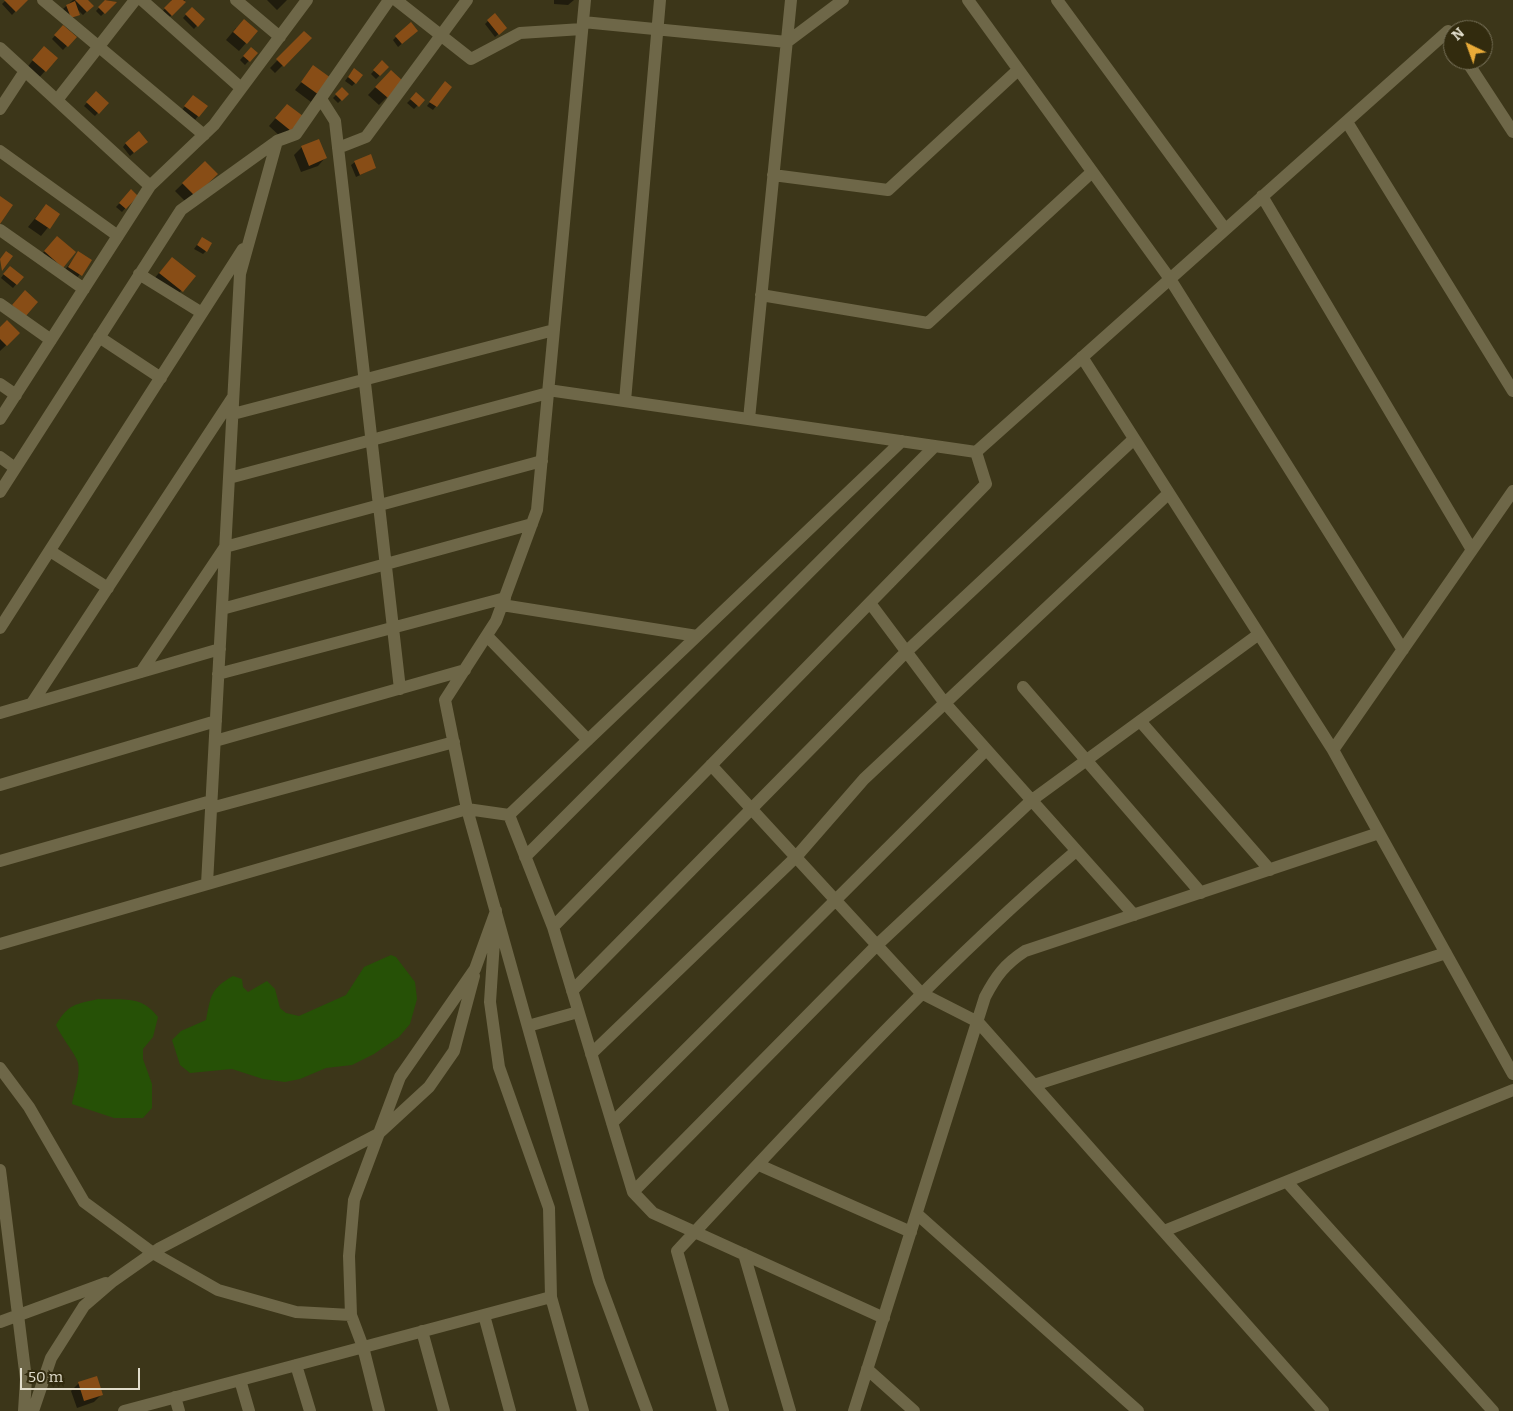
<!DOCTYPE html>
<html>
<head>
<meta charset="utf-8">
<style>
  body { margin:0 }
  #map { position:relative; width:1513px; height:1411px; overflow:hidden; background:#3c3619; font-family:Bitter,serif }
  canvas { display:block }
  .north { position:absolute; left:1443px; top:20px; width:50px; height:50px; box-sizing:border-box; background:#322b0e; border:1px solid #78725a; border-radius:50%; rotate:318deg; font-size:14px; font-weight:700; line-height:20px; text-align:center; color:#e1ddcc }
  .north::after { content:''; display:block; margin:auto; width:18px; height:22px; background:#e9ab38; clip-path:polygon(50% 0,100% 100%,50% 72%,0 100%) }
  .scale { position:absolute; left:20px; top:1368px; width:120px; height:22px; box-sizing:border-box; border:2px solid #e1ddcc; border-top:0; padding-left:6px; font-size:15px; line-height:18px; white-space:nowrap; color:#e1ddcc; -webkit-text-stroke:4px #322b0e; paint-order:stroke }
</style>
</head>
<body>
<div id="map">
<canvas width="1513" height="1411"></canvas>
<div class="north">N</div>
<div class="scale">50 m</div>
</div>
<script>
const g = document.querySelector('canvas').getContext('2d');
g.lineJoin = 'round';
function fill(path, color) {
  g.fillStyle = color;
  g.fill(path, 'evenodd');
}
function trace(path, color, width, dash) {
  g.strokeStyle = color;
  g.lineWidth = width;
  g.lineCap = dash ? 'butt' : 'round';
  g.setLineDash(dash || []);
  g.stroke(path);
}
const green = new Path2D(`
  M391,955L396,957L415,982L417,999L410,1024L399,1037L374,1054L352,1065L326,1068L300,1079L285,1082L263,1079L232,1069L190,1073L180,1065L172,1040L181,1031L206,1020C211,996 210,989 233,976L242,979L243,987L248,992L267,981L275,989L280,1008L286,1013L299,1016L346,995L364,967Z
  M98,999C123,1000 142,995 158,1017L153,1037L143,1049V1059L152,1084V1108L143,1118H114L72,1104C74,1092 82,1072 77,1060C71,1048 62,1038 56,1025C68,1004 76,1004 98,999Z`);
const shadow = new Path2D(`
  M6,0H26L12,15L2,4Z
  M73,0H87L92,6L83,15L76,8L79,14L68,21L63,9Z
  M106,0L115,2L101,16L96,11Z
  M171,0H185L168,19L161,13L172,1Z
  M267,0H287L277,10Z
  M554,0H574L568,5L554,4Z
  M192,8L203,19L194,29L183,18Z
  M488,21L502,31L495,37L485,24Z
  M236,28L246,43L239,51L226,40Z
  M60,30L75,37L63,50L52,39Z
  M304,33L310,38L275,73L270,68Z
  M413,34L398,47L393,40L396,37Z
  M251,48L256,53L245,65L240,60Z
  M36,56L45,71L38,79L26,69Z
  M382,62L388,67L376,79L371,74Z
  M314,67L318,94L311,102L295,90Z
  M391,71L402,82L379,105L368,95Z
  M351,73L355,83L352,86L345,81Z
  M442,86L451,87L433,110L427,106Z
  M342,89L347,94L338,103L333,98Z
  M96,93L107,103L95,116L84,106Z
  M416,94L423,100L414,109L407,103Z
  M190,100L198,116L195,120L182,110Z
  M280,113L290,130L282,138L269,126Z
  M126,143L143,145L130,156L123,147Z
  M302,147L325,158L318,166L301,172L294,155Z
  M205,162L216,174L187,203L175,191Z
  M355,162L375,168L356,177L351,165Z
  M131,191L136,196L122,212L116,207Z
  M46,205L59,214L41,236L28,227Z
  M202,238L206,251L203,254L194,249Z
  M50,245L62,267L37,260Z
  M78,253L90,261L73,283L61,275Z
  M172,258L194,276L174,299L152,281Z
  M6,271L22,277L13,288L1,278Z
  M0,328L19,333L0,351Z
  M79,1383L102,1394L94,1402L77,1408L71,1391Z`);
const building = new Path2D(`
  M4,0H28L16,12Z
  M75,0H88L94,6L87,12Z
  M105,0L117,2L105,14L98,7Z
  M172,0H183L186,2L172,16L164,8Z
  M75,1L80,15L71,18L66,5Z
  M192,7L205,19L198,27L185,14Z
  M495,13L507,28L499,35L487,20Z
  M244,19L258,31L247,44L233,32Z
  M411,22L418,31L402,44L395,36Z
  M63,25L77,37L68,47L54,35Z
  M304,31L312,38L284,67L276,59Z
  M44,46L58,58L46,72L32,60Z
  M251,47L258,53L250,62L243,56Z
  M382,60L389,67L380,76L373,70Z
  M313,65L331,78L319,95L301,82Z
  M354,68L363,75L356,84L348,77Z
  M391,70L404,82L388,98L375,87Z
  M445,81L452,87L437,107L429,102Z
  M342,87L349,94L342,101L335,94Z
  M96,91L109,103L99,114L86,102Z
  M416,92L425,100L419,107L410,99Z
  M193,95L208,106L199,117L184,106Z
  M287,104L303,116L291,131L275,118Z
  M139,131L148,142L134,153L125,143Z
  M319,139L327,158L309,166L301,146Z
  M371,154L376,168L360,175L354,161Z
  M205,161L218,174L195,196L182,183Z
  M131,189L138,196L126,209L119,203Z
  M0,196L13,205L0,224Z
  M46,204L60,214L50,229L35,219Z
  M57,236L76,252L63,268L44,251Z
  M202,237L212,243L207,252L197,245Z
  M6,251L13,256L2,271L0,259Z
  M78,251L92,260L82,276L68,267Z
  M172,257L196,276L183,292L159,273Z
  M10,266L24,277L17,285L3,274Z
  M25,290L38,302L25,317L12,305Z
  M7,320L20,333L7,346L0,339V327Z
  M97,1376L103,1395L84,1401L78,1382Z`);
const street = new Path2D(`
  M43,0L204,135
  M142,0L241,88
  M236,0L280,37
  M396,0L471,59L520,33L582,29
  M585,0L537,510L496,621L445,700L467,809L599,1281L647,1411
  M968,0L1170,279L1403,650
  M1057,0L1225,229
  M583,22L787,42L843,0
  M0,48L150,186
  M1466,60L1513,132
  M321,99L335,121L400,689
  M57,100L135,0
  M0,109L25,71
  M1347,122L1513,391
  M338,148L366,137L467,0
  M0,151L118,236
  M773,175L888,190L1018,70
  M1262,196L1472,550
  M0,230L84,289
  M139,274L202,313
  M761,295L928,323L1092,172
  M0,304L51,340
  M99,337L161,378
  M1082,357L1333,750L1513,1074
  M0,384L16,395
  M548,390L976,452L1448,31L1453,39
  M625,401L660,0
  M233,414L554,330
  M0,419L150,186L214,125L307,0
  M749,419L791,0
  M0,457L15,468
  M229,478L548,393
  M0,492L181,210L277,141
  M50,551L108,588
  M870,603L944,702L1134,915
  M502,605L697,636
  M222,609L532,524
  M0,628L243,249
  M487,636L588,740
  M141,672L225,547L542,461
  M218,674L505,598
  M1023,687L1201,893
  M32,703L233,397
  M0,713L220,649
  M1140,721L1270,870
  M215,741L465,670
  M1333,750L1513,491
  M711,765L921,993L978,1022L1323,1411
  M0,785L216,721
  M211,808L454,742
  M509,815L553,927L633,1192L653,1213L884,1318
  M525,857L935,446
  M0,861L211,801
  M207,884L240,274L277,141L296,134L389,0
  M553,927L986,484L976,452
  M0,944L467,809L509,815L902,441
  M572,991L906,652L1134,439
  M528,1026L578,1012
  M591,1054L796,857L864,779L1169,493
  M0,1068L29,1107L84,1202L153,1253L218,1290L296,1312L351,1315
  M1034,1085L1446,953
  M612,1123L986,750
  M759,1165L911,1232
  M0,1170L26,1379L24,1411
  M1287,1182L1493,1411
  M633,1192L877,945L1032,800L1259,634
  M917,1214L1138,1411
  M1164,1231L1513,1090
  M744,1254L790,1411
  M484,1315L510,1411
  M0,1322L106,1283
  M422,1331L444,1411
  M296,1365L310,1411
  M867,1369L914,1411
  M240,1380L249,1411
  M175,1397L179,1411
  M33,1411L51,1358L84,1306L113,1281L160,1248L378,1134L429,1087L454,1051L474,976
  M124,1411L551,1297
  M379,1411L363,1347L351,1315L349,1256L354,1200L400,1077L475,969L496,911L490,1002L499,1067L549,1208L551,1297L583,1411
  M723,1411L677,1251C806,1113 933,973 1076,851
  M854,1411L985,997C996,976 1005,964 1025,951L1379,833`);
fill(green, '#265106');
fill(shadow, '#0007');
fill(building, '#884d16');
trace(street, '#6e6748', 12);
</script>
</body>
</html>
